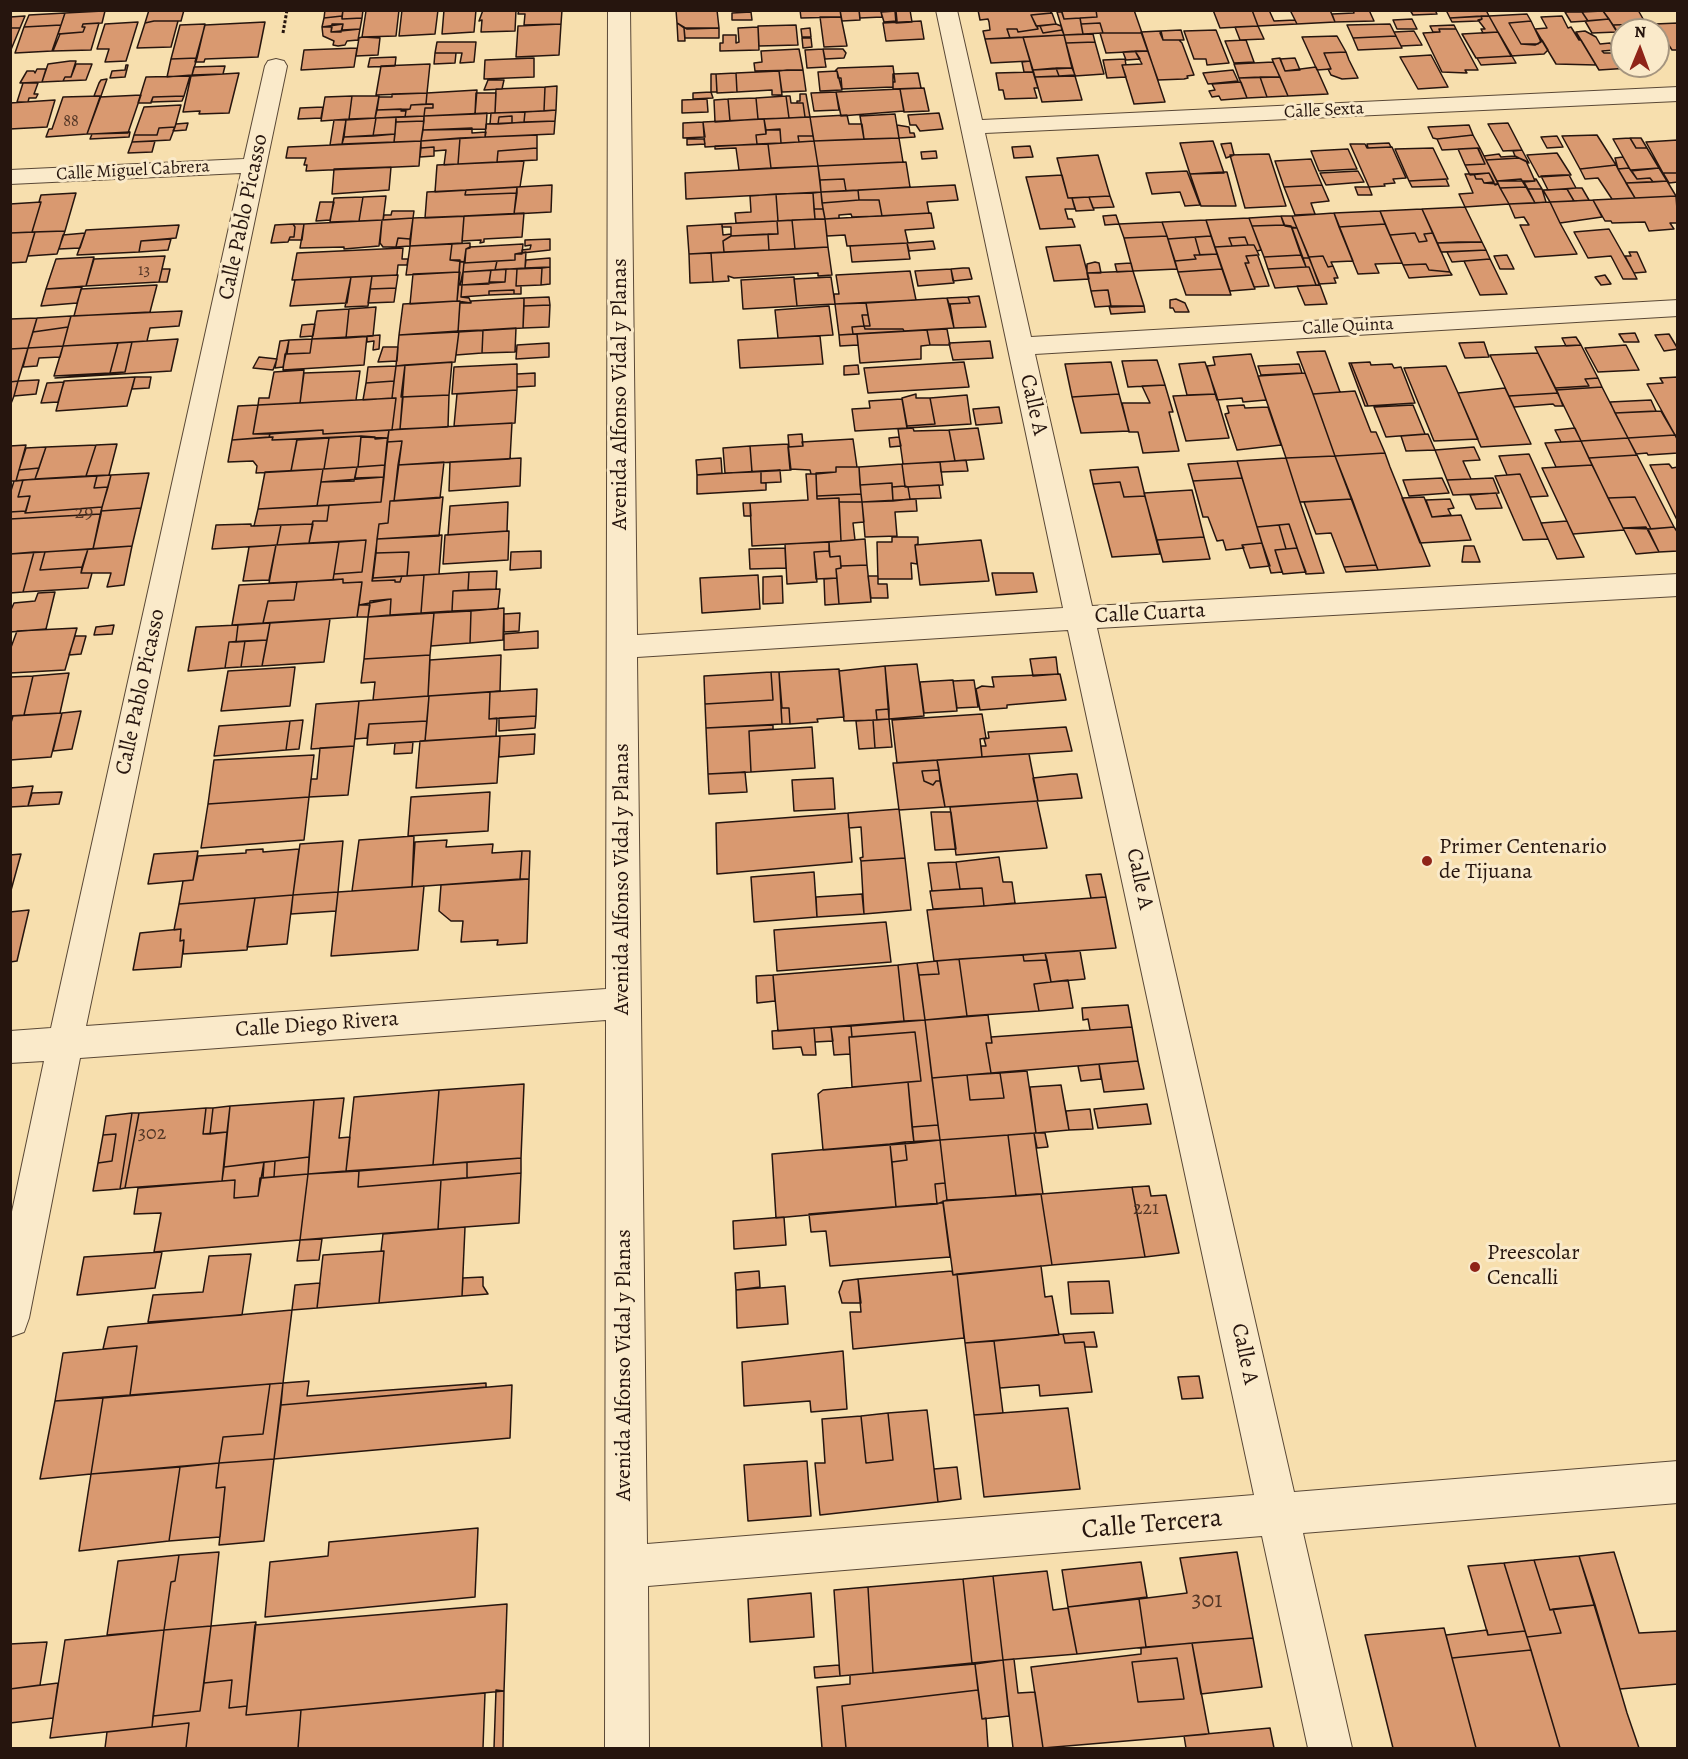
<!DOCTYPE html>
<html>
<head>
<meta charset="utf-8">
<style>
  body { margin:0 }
  #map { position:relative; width:1688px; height:1759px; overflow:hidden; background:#f7dfae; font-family:Alegreya,serif }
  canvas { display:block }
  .frame { position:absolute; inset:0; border:12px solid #26150e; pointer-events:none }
  .north { position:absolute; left:1610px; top:18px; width:60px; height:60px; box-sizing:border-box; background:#faeaca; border:2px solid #a5957f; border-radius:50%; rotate:1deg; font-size:16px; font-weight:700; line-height:24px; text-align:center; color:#26150e }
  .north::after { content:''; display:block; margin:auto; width:21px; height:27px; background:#8f2418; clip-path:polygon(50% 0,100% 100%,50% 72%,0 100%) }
</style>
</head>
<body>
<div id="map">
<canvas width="1688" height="1759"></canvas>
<div class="frame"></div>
<div class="north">N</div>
</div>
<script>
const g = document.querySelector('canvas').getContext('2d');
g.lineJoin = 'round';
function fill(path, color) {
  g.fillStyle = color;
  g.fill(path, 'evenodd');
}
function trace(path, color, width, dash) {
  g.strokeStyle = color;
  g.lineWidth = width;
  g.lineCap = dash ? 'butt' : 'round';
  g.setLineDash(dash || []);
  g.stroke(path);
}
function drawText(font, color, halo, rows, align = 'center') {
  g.font = font + ' Alegreya,serif';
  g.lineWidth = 6;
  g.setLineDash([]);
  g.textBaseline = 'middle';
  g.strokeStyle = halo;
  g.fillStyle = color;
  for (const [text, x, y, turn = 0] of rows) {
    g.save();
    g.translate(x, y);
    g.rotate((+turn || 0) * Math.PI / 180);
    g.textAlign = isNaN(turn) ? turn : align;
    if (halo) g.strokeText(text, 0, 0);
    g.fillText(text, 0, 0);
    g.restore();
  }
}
const building = new Path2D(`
  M149,10H184L181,21H154L145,23Z
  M325,10H343L342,16L324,18Z
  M343,10H363L362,18L342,19Z
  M399,10L396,36L362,37L366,11Z
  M402,10H438L435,34L399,36Z
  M444,10H476L474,32L442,34Z
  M483,10H516L515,31L481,32L482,20L479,21Z
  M519,10H562L561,24L524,25L525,14H518Z
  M676,10H717L719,28L687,29L677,23Z
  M800,10H840L841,17L801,18Z
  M840,10H859L860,20L842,21Z
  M859,10H881L882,17L860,18Z
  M910,10L912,22L896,23L895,11Z
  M978,10H1050L1051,13L1031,15L1038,29L1018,32L1017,29H1007L1010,38L985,39L983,31L990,30L989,22L988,19L980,20Z
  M1061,10H1096L1097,17L1064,19Z
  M1096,10H1134L1142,33H1103L1100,23L1081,24L1080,18L1097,17Z
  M1213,10H1252L1258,26L1220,28Z
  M1252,10H1269L1274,21L1295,20L1297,24L1258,26Z
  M1290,10H1330L1335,22L1297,24Z
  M1353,10H1369L1374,21L1335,22L1332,14L1354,13Z
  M1410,10H1435L1437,14L1413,15Z
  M1446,10H1486L1489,16L1450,18Z
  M1638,10L1646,24L1613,25L1603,11Z
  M103,11H105L102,23L83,24L82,27H85L83,32L58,34L65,13Z
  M896,11L897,21L884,22L881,12Z
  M1603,11L1609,19L1588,21L1582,12Z
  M751,12L752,20H732V13Z
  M1057,12H1062L1064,19L1080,18L1083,34L1064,35Z
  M1565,12H1582L1588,21L1571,22Z
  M65,13L61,25L24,27L29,15Z
  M1052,13L1056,24L1036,26L1031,15Z
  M1527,14L1531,21L1509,23L1521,44H1538L1542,40L1548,50L1544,54L1511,56L1489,16Z
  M25,16L20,28H10V17Z
  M342,16V19L362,18L360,29L342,30L343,24L322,27L324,18Z
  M1481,16L1482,19L1478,21L1452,22L1450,18Z
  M1481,16H1489L1498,32L1483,33L1481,29H1485L1478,20L1482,19Z
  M1562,16L1568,28L1571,27L1579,40H1581L1596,65L1556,64L1535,29L1547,28L1541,17Z
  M820,17H841L847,46L824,47Z
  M1412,19L1417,29H1397L1393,20Z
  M1609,19L1617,32L1592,33L1585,21Z
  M154,21H178L171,47L137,48L145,23Z
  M921,21L924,39L886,41L883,23Z
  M1531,21L1541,42L1535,45L1521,44L1509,23Z
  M138,22L126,61L105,62L109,49H97L105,24Z
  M265,22L258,57L205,59L204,62H195L205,25Z
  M99,23L91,50L53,51L60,34L83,32L85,27H82L83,24Z
  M677,23L684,28L685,41H678Z
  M1100,23L1103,33L1083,34L1081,24Z
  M1678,23V50H1672L1655,24Z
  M205,24L197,58L171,59L180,25Z
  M332,24H343L341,32H331Z
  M561,24L559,55L516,57L518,26Z
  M1056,24L1061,26L1062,30L1043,33L1040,26Z
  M1390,24L1396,36L1353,38L1347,25Z
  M1646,24H1650L1654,30H1622V39L1613,25Z
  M61,25L52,51L15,53L24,27Z
  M796,25L798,45L759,46L758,26Z
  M1454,25L1456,29H1439L1440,32H1433L1430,26Z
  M1037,26H1040L1043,33L1062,30L1064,35L1010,38L1007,29H1017L1018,32L1038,29Z
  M1258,26L1264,39L1240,40L1235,27Z
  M322,27H332L331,32L360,29L358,40L347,41L345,45L338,46L333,45L334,41L323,36Z
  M758,27L759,50L720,51V43H723V35H736V43L739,42L738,28Z
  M10,28H20L10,52Z
  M684,28H719V38H685Z
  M810,28L811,37H802L801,29Z
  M1439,29H1456L1478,70H1465L1467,73L1442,72L1423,33L1440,32Z
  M1181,30L1184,40H1163L1160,33L1161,31Z
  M1216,30L1229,63L1207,65L1206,59H1194L1184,31Z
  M1161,31L1163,40H1179L1182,43L1194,75L1187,76L1188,78L1184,79L1158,80L1141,32Z
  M1414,31L1422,45L1401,46L1394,32Z
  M1585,31L1596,37L1600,44L1610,43L1615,50L1602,51L1604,53H1622V66H1639L1644,74H1637L1630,68L1599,70L1576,32Z
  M1498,32L1512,56L1476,58L1462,34Z
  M1100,33H1142L1148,51L1106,53Z
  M1093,34L1095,42L1066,43L1064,35Z
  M1064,35L1072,68L1033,70L1023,37Z
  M1337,36L1346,52L1324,53L1331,69L1317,70L1302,37Z
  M1396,36L1402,48L1358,50L1353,38Z
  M362,37L380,38L378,55L356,56L359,38Z
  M1023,37L1030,61L991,63L985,39Z
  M802,38H811L812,47L803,48Z
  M1246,40L1254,62L1234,63L1225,41Z
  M437,42H476L474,62L460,63L462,53H435Z
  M1095,42L1104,74L1075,76L1066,43Z
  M357,48L354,67L301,70L304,50Z
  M799,49L803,70L755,71L754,63L762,62L761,51Z
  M823,49L826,67L807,68L805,50Z
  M823,49H843L846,53L844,58L825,59Z
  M1135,51L1140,59L1126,60L1123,52Z
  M1135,51H1148L1165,102L1134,104L1122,65L1142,64Z
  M1346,52L1349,60L1358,78L1342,79L1331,75L1328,69H1331L1324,53Z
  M435,53H456L455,63L434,64Z
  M1431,55L1448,87L1418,89L1400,57Z
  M1512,56L1516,63L1481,65L1477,58Z
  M396,57L395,66L368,67L370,58Z
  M197,58L192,75L167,77L171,59Z
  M534,58V77L484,79L485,60Z
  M1280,58L1285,71L1316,67L1328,94L1288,96L1272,59Z
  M1295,58L1300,70L1285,71L1280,59Z
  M1125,59L1126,65H1122L1126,77L1107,78L1103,60Z
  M70,61H76L71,77H65L63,81L42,82L48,64Z
  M1030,61L1033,72H1024L1022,62Z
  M1273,62L1280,77L1239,78L1234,64Z
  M76,64H92L86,80L63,81L65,77H71Z
  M430,64L427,93L376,95L381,66Z
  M126,65H128L125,77L110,78L112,71L125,70Z
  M225,66L223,74L192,75L194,67Z
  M893,66L895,82H893V87L842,89L841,78H838L837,71H835L838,68Z
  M1056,68L1059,76L1035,77L1033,70Z
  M1056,68H1072L1075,75L1059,76Z
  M37,69H46L42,82L20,83L27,71H34L35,73Z
  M787,70H803L806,91L782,92L779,71Z
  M1233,70L1238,81L1208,84L1203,73Z
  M779,71L782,95H772V90L737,92L736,73Z
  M837,71L842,90L820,91L818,72Z
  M1033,72L1038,88H1034L1037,98L1005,99L1003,90H999L996,73Z
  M239,73L229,113L199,114L200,111L183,112L191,76Z
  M736,73L737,92L717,93L716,74Z
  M918,73L921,88L893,89V74Z
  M711,74H716L717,92H711Z
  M190,76L184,96L153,97L151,103H138L146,77Z
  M1075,76L1082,100L1042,102L1035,77Z
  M1260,77L1267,97L1247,98L1239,78Z
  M1260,77H1280L1288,96L1267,97Z
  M107,79L101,96H94L99,83L101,80Z
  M488,80H504L502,89L484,90Z
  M1241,82L1247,98L1221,100L1219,96L1212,97L1209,91L1215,90L1212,84Z
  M23,83H38L34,94H38L36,98H29L28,102H17Z
  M557,86L556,110L544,111L545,87Z
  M545,87L544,111L495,113L496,89Z
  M924,88L929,111L904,112L900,89Z
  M900,89L904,111L841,116L836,92Z
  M477,90L475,114L424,116L425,108H433V104H426L427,93Z
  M711,92L713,98L693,99V93Z
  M836,92L839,110L814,111L811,93Z
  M427,93L426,104L411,105L410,109L377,110L379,97H392V94Z
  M476,93H496L495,113L475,114Z
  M800,94H806L810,117H805L803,103H797V101H800Z
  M141,95L128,133L87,134L100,97Z
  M101,96L87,134L46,137L49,129H52L63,97Z
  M184,96L182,101L151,102L153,97Z
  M352,96L349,119L321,121L325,97Z
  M352,96H379L375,118L349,119Z
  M786,96L789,118L758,119L756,98Z
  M786,96H790L791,103H803L805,117L789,118Z
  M756,98L758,119L730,121L728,99Z
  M707,99L708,112L682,113V100Z
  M728,99L730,121L715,122L714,100Z
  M55,100L47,127L10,129V103Z
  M433,104V108H425L424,116L405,117L406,111H401L410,109L411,105Z
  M181,105L175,127L159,128L157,135H134L144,107Z
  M323,107L321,118L298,119L300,108Z
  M401,109L406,111L405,117L375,118L377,110Z
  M556,110L555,121L524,122L525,112Z
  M525,112L524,122L512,123V116L499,117L498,124H490L491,113Z
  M487,113L486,129L423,130L424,116Z
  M939,113L943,129L920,131L916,125H910L908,115Z
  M895,114L899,138L864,139L860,116Z
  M847,115L849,124H862L864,139L814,141L810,117Z
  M424,116V121L396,122V117Z
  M512,116V123L498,124L499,117Z
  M396,117L395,134L373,136L376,118Z
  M810,117L813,136H798L799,142L781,143L780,130H766L764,119Z
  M376,118L373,136L344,137L346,120Z
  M764,119L766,134L756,135L757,144L705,147L703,122Z
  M334,120H346L342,144L330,145Z
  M424,121L421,141L394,142L396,122Z
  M555,121L554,134L485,137L486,124Z
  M703,122L705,137L683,138V123Z
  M188,123L186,130L173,131L176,124Z
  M1508,123L1522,150L1503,151L1488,124Z
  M897,125L909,127L910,133H914L915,137L899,138Z
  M1469,125L1473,135L1437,139L1433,138L1428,127Z
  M175,127L170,140L132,142L134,135H157L159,128Z
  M472,128V133L486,132L485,137L421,141L423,130Z
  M780,129L781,143L757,144L756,135L766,134V130Z
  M130,132L129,137L90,139L92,134Z
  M395,134L394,142L342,144L344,137Z
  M537,135V148L498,151L497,162L458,164L460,138Z
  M1473,135L1480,148L1442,150L1437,139Z
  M1597,135L1616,165L1580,169L1562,136Z
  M798,136H813L814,141L799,142Z
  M1557,136L1563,147L1547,148L1541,137Z
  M460,138L458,164L444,165L446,150L434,151V147L421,148V141Z
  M899,138L903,162L818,166L814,141Z
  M1630,138L1636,148H1647L1659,168L1631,171L1613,139Z
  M1630,138H1641L1647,148H1636Z
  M687,139H704L705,144L687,145Z
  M1678,140V173H1663L1646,142Z
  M155,141L152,152L128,153L132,142Z
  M421,141L419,166L306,171L307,165H304L306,158H286L288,147Z
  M814,141L818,166L771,168L768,144Z
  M1213,141L1224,173L1190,174L1180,143Z
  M1231,143L1234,155L1226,158L1221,144Z
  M1389,143L1391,147L1368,148L1367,144Z
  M768,144L771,168L739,170L736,148L715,149V146Z
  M1350,144H1365L1367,148L1392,147L1406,178L1393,179L1395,183L1384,184L1385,186L1369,187Z
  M1030,146L1033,157L1014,158L1012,147Z
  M434,147V156L420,157L421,148Z
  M537,148V160L497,162L498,151Z
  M1433,148L1448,179L1409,181L1395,149Z
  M1478,148L1485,164L1465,165L1458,149Z
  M1480,148L1498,184L1495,185L1489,173L1470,175L1465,165L1485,164L1478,149Z
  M1348,149L1357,169L1319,171L1311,151Z
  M1522,150L1529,163L1515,156L1513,151Z
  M936,151L937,158L922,159L921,152Z
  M1557,153L1571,175L1539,177L1527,155Z
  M1269,154L1286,206L1245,208L1230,155Z
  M1499,154L1501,157L1515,156L1519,158L1486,160L1484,156Z
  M1098,155L1110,196L1068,198L1057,158Z
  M1623,157L1629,168L1618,169L1615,158Z
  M1519,158L1526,161L1535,181H1497L1486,160Z
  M1311,159L1322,185L1284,187L1275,161Z
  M524,161L520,187L435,192L437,165Z
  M906,162L910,187L846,191L844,179L820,180L818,166Z
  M1616,165L1618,169L1635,198L1612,199L1598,178L1585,179L1580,169Z
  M818,166L821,192L686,199L685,173Z
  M391,167L389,190L332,194L334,169Z
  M1629,168L1637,179L1650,178L1653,182L1626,183L1618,169Z
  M1659,168L1667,181L1653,182L1650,178L1637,179L1631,170Z
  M1187,171L1200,205L1185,206L1180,192L1152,194L1146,173Z
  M1358,171L1364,182L1326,185L1320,173Z
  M1223,172H1227L1236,206H1201L1190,174Z
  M1489,173L1494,182L1484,183L1482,179H1476L1474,174Z
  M1663,173H1678V182L1669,183Z
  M1465,174H1474L1476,179H1482L1484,183L1498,184L1509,204L1465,207L1459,194L1473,193Z
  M1062,175L1068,198H1072L1075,209H1065L1068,219H1072L1075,227L1040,229L1026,177Z
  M1562,175H1569L1576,188L1548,190L1541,176Z
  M844,179L846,191L821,192L820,180Z
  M1446,179L1449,186L1412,187L1409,181Z
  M1521,179L1526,187L1500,188L1497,181Z
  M1534,179H1536L1542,189H1528L1524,182L1535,181Z
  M1667,181L1676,196L1635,198L1626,183Z
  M552,185L551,212L514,214L517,187Z
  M955,185L958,200L927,202L929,213L882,216L879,200H859L858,190Z
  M1322,185L1329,201L1311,203L1315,214L1295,215L1284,187Z
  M517,187V193L465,195L466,190Z
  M1355,187H1369L1372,195H1358Z
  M1526,187L1535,203L1509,204L1500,188Z
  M1575,188H1582L1589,200L1574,201L1567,189Z
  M1528,189H1542L1546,202L1535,203Z
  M1567,189L1574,201L1550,202L1543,190Z
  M466,190L465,195L517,193L514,214L425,218L427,192Z
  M858,190L859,200L822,203L821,192Z
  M821,192L823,209H814L813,193Z
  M76,193L65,231L32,232L41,202H39L41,195Z
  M813,193L815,219L778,221L776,194Z
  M776,194L778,221L736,223L735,213L751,212L750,196Z
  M386,196L383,220L359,221L363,197Z
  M1110,196L1114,207L1093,208L1089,197Z
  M1676,196L1678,223H1670L1674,229L1649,231L1645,222L1612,223L1611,221H1605L1593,200Z
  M363,197L359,221L330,222L334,198Z
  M1089,197L1094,210L1076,211L1072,198Z
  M859,200H879L882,216L852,217L851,214L839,215V218L825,219L822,203Z
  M1593,200L1602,217L1560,223L1550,202Z
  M41,202L32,232L10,233V204Z
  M320,202H334L330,220L316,221Z
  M1550,202L1560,223L1577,254L1535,257L1520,225H1529L1524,217L1515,218L1509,204Z
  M1465,207L1482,242L1437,243L1422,209Z
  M814,209H823L825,219H815Z
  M1422,209L1433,233L1424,234L1427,241L1419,242L1415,233L1390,235L1380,211Z
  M392,211H414L413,218L383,220L384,215H391Z
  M1380,211L1385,224L1339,227L1334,213Z
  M524,213L522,237L484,239V242L480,243L481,240L462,241L464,216Z
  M931,213L934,228L905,230L908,243L847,246L845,235L827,236L825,219Z
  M1334,213L1353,261L1331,262L1333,266L1328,267L1323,256L1309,257L1292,216Z
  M1116,215L1119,224L1105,225L1103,216Z
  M464,216L462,243L410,246L413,218Z
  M1281,216L1284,225L1252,226L1249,218Z
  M1281,216H1292L1297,228L1285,226Z
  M413,218L410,239L398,238L396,247H383L380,243L382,220Z
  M1249,218L1261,250L1257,251L1254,245H1248L1245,237L1229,238L1232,246L1215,247L1206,220Z
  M825,219L828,247L795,249L792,220Z
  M382,220L379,246L344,249V247L300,248L304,224Z
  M792,220L795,249L769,250L768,234H778L777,221Z
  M1206,220L1211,236L1168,239L1162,222Z
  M777,221L778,234L731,236V227H722V224Z
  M1162,222L1167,236L1124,238L1119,224Z
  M293,224L295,227L294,237H290L288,242L271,243L275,225Z
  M293,224H304L302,240H289L290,237H294L295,227Z
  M722,224L723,235L731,234V236L723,241L724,252L689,254L687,226Z
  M1385,224L1402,263L1375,264L1379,273L1358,274L1339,227Z
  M179,225L176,238L141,241L139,252L77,255L86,230Z
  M1284,225L1291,226L1301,255L1264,257L1252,226Z
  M1292,228H1297L1309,258H1303Z
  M1609,229L1634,273L1637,279H1623L1611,256L1588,258L1574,232Z
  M65,231L57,254L28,256L35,232Z
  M35,232L26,262L10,263V233Z
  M85,233L80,248L59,249L63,235Z
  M1415,233L1419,242L1427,241L1424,234L1433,233L1450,272L1429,270L1426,264L1403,265L1390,235Z
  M768,234L769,250L724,252L723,241L731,236Z
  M1167,236L1177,269L1133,271L1124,238Z
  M1211,236L1217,254L1200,255L1195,237Z
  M1195,237L1200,255H1194L1196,259L1175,261L1168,239Z
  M1245,237L1248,245L1232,246L1229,238Z
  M398,238L410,239V246L396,247Z
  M171,239L168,250L139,252L141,241Z
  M550,239V250L522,253V250L530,249L531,245L525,246V240Z
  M933,241L935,249L909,251L907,243Z
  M1458,242H1482L1486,250L1441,252L1437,243Z
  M470,243V248L466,249L465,262L450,260L452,244Z
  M907,243L910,259L852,262L850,246Z
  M452,244L450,260H460L459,272L406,275L410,246Z
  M523,244L522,254H515V260L464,263L466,249L470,247Z
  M1080,245L1089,279L1054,281L1046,247Z
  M1248,245H1254L1259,255L1246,256L1249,263H1245L1255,289L1230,291L1215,247Z
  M828,247L832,275L818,276V273L734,278L728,276L729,281L713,282L711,253Z
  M403,248L402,259H408L407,265H398L397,275L292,280L297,253Z
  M1486,250L1490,259L1452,262L1447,252Z
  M526,252L525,268L495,270L497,261L515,260V254Z
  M1629,252H1637L1646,272L1634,273L1625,256H1631Z
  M711,253L713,282L690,283L689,254Z
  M1217,254L1222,269L1178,272L1175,261L1196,259L1194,255Z
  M1257,255L1258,256L1269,286L1254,287L1245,263H1249L1246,256Z
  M1301,255L1306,267L1268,269L1264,257Z
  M1507,255L1514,269H1500L1494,256Z
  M165,256L159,282L86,286L94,259Z
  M1323,256L1328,267L1333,266L1338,278H1334L1336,283L1319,284L1309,257Z
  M94,257L86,286L46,289L56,259Z
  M550,258V267L525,268L526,260Z
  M1303,258H1309L1320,285H1316L1309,267H1306Z
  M1490,259L1507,294L1480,295L1464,261Z
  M497,261L495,270L463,272L464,263Z
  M460,262H464L461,297L469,298L471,303L457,301Z
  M1095,262L1099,263L1101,273H1087V264Z
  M1131,263L1133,271L1117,272L1115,264Z
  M1426,264L1429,270L1450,272L1452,275L1409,278L1403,265Z
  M550,267V284L541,285L542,268Z
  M1306,267H1309L1316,285L1275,288L1268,269Z
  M542,268L541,285L516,286L517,269Z
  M963,268H969L972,279L953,281L951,269Z
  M162,269H170L167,282H159Z
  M506,269L505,282H489L491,270Z
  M506,269H517L516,286H521V294H514V290L489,291V295L461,297L462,285L505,282Z
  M951,269L954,283L918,286L915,271Z
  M1222,269L1231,295H1186L1178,272Z
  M491,270L489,284L460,285L463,272Z
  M910,271L916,300L835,304L834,294H839L836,275Z
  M1133,271L1144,306L1111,307L1108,290L1091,291L1087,273Z
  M460,272L457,301L410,304L413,274Z
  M398,275L396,288L370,289L372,276Z
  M1605,275L1611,284L1601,285L1595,277Z
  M372,276L368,306L345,307L351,277Z
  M351,277L347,303L290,306L295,280Z
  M794,277L797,306L743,309L741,280Z
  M831,277L835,304L797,306L794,279Z
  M157,285L150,312L74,316L81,289Z
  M1320,285L1327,304L1305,305L1297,286Z
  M82,287L77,303L41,306L46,289Z
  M396,288L394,302L368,303L370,289Z
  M514,290V294L489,295V291Z
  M1108,290L1111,306L1095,307L1091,291Z
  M979,296L986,327L954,328L950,304L970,303L968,297Z
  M549,297L550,305L524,306V298Z
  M968,297L970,303L949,304L947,298Z
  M524,298L523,328L458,332L460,303H471V301Z
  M947,298L954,328L904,331L903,329H865L864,326H870L866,303Z
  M1176,299L1185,303L1189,312H1175L1173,308H1170V300Z
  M457,301H460L458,332L399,335L403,304Z
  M866,303L868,315H862L864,326L852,327L853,334L839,335L835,304Z
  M550,305L549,327L523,328L524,306Z
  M829,306L833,335L778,338L775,310Z
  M1109,306H1144L1145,312L1111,314Z
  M376,307L373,336L346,338L349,309Z
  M349,309L346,338L312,339L317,311Z
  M182,311L179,326L150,328L147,341L63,346L71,316Z
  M862,315H868L870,326H864L865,329H903L904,331L853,334L852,327L864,326Z
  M71,316L68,327L33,332L37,318Z
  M37,318L28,348L10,349V319Z
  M315,324L313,336L300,337L302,325Z
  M68,327L63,346L28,348L33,332Z
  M516,328L515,352L482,353L483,330Z
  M947,329L950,345H930L927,330Z
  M483,330L482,353L456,355L459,331Z
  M927,330L930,345L921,346V359L860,363L857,334Z
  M459,331L455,362L396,366L399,335Z
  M1635,333L1639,342H1624L1619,334Z
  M857,334L858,345L840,346L839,335Z
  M1669,334L1678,349L1664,351L1655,335Z
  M380,335L379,349L373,350L374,341L367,342V336Z
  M367,336L364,365L283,370L285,354L310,353L312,339Z
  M820,336L823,364L740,368L738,340Z
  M1576,337L1581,345L1566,346L1562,338Z
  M178,339L171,371L55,378L125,372L132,342Z
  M312,339L310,353L287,354L289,340Z
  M289,340L283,367L275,368L280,341Z
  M990,341L993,358L953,360L949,343Z
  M132,342L125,372L110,373L118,343Z
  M1484,342L1489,357L1465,358L1459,343Z
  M118,343L110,373L54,376L63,346Z
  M549,343V357L516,359L517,345Z
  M1581,345L1598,378L1585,379L1589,386L1555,388L1535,347Z
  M1626,345L1639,370L1598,372L1585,348Z
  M63,346L60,357L39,358L37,366L23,367L28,348Z
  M383,347H398L397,361L378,362Z
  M28,348L18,381L10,382V349Z
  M1325,351L1340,392L1313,394L1297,352Z
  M1538,353L1558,393L1509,396L1490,355Z
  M1251,354L1266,400L1243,402L1242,398L1217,400L1207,366L1215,365L1213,357Z
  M259,357L277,359L273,370L253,368Z
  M1157,360L1165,385L1128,387L1122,361Z
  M452,362L449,395L401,397L405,365Z
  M964,362L969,387L868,393L864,368Z
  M1111,362L1119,394L1072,397L1065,364Z
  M1205,362L1216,394L1187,395L1179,364Z
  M1370,362L1371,365L1392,364L1394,368L1401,367L1415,403L1368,406L1351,363Z
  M1349,363H1351L1368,406H1365Z
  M517,364V390L452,394L454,367Z
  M1299,364L1302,373L1261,375L1258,366Z
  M405,365L400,429L392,430L396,398H392L396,366Z
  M858,365L859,374L844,375V366Z
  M396,366L394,381L366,383L368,367Z
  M1446,366L1458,393L1478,439L1434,441L1404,368Z
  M304,370L300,403L258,405L259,398H269L274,372Z
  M360,371L356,400L300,403L304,373Z
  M535,373V386L517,387V374Z
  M1305,373L1313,394L1335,456L1286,458L1258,376Z
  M135,377L127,406L56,411L64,381Z
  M135,377H151L149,388L132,389Z
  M1678,377V435H1675L1647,384L1663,383L1660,378Z
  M1598,378L1602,387L1556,390L1555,388L1589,386L1585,379Z
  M37,380H39L36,394L14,396L18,381Z
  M18,381L14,396L10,406V382Z
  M394,381L392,398L363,400L366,383Z
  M64,382L58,402L41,403L47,383Z
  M1165,385L1173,412H1169L1179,451L1143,453L1138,432H1129L1122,403H1150L1142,386Z
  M1602,387L1628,438L1581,441L1556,390Z
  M1505,388L1531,444L1481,447L1458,393Z
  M517,390L515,423L454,426L457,394Z
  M1355,391L1371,432H1376L1385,453L1335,456L1313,394Z
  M1558,393L1563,406H1555L1553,404L1514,407L1509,396Z
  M916,394V398H930L935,424L907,426L902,398Z
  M1119,394L1129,431L1081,433L1072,397Z
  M1216,394L1229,438L1186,441L1173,396Z
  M449,395L448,427L400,429L403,397Z
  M967,395L971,424L907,428V426L935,424L930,398Z
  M396,398L392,430L323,434V430L253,434L258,405Z
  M902,399L907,428L855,431L852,409L870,408L869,401Z
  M1651,400L1656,411L1615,413L1610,402Z
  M258,405L253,434H270L269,437L232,440L238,406Z
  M1244,405L1245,408L1268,407L1281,445L1237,450L1225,414L1229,413L1227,406Z
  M1413,405L1425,434L1386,437L1374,407Z
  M999,407L1002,423L976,425L973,409Z
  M1661,411L1675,435L1628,438L1615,413Z
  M512,423L510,459L398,465L402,441L387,442L389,430Z
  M913,428L914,431L949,430L955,461L903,464L898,429Z
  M978,428L984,459L955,461L949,430Z
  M1575,428L1581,441L1561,442L1555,430Z
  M323,430V434L389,430L388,438L375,439V437L361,436L272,440L273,437H269L270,434Z
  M802,434L803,446L789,447L788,435Z
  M1428,434L1435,450L1406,451L1401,436Z
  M1675,435L1678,441V453L1648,455L1647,453L1636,454L1628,438Z
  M361,436L358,467L324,469L329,438Z
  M273,437L272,440L297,439L291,471L256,473L257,466L253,461L228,462L232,440Z
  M361,437L388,438L385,465L358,467Z
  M899,437L901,446L890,447L889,438Z
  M329,438L324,469L291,471L297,440Z
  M1628,438L1637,455L1589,458L1581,441Z
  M853,439L857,467H836V472L816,474H811L810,470L790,469L788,447L803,446L802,442Z
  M402,441L394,501H390L388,523L379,524L372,581L395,580V582H400L402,576L424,575L421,613L390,615L391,599L359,605L362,582L343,583V579L333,580L334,574L362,572L366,540L309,543L313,521H327L329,505L381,502L387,442Z
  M1581,441L1592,465L1556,467L1545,443Z
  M117,444L109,475L86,476L96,445Z
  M788,444L791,470L752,472L750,446Z
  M26,445L16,481H10V446Z
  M96,445L86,476L35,479L46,447Z
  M750,446L752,472L725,473L723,448Z
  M46,447L39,468L19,470L26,448Z
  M1474,447L1480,460L1463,461L1471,479L1447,480L1435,450Z
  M1385,453L1390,467L1430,566L1378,570L1335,456Z
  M1529,454L1548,496L1530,497L1520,474L1507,475L1499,456Z
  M1637,455L1674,527L1651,529L1635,497L1608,498L1589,458Z
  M1335,456L1352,499L1300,502L1286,458Z
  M521,458L520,486L449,491L450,462Z
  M721,458L722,473L697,475L696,460Z
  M1286,458L1300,502L1324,573L1306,574L1289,524L1257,527L1237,461Z
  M966,460L968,471L941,472L940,462Z
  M1237,461L1242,478L1193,481L1188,464Z
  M444,462L440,498L394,501L398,465Z
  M940,462L943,485L905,487L902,464Z
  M902,464L905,486L892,487V483L860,485L859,467Z
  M1669,464L1672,468L1678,467V522L1650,465Z
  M385,465L384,477L355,478L357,467Z
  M1592,465L1623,528L1624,530L1573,534L1542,468Z
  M357,467L354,481L321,482L323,469Z
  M836,467H859L861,494L817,496L816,473L836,472Z
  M1138,467L1145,496L1124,497L1120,482L1093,484L1090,470Z
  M39,468L35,479L16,481L19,470Z
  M323,469L317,506L258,509L265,472Z
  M780,470L781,482L761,483V471Z
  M761,471V483H766V490L697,494V475Z
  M149,473L141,508L101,511L111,475Z
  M806,474H816L817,499L839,498L841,541L752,546L750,503L808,500Z
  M1520,474L1530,497L1548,539L1523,540L1495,476Z
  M111,475L108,487L94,488L97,476Z
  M97,476L94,488L108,487L102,507L25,513L30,496L18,497L23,480Z
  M384,477L381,502L317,506L321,482Z
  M1242,478L1262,543L1242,545L1244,548L1226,550L1223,540L1217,541L1208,517H1203L1193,481Z
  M1442,478L1449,493L1409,496L1403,480Z
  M1493,478L1499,493L1453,495L1447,480Z
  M23,480L18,497L30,496L26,511L10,512V494L14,481Z
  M1120,482L1124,497L1145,496L1160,554L1112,557L1093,484Z
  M892,483L893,501L862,502L860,485Z
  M939,485L941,498L910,499L908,487Z
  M905,486L908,487L910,499L893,501L892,487Z
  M1192,490L1204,537L1157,540L1144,493Z
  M1496,493L1502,508L1476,509L1470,495Z
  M861,494L862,502H839V498L817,499V496Z
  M443,497L439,536L377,539L379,524L388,523L390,501Z
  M1424,497L1432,517L1461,515L1471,540L1420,543L1402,498Z
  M1635,497L1651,529L1623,528L1608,498Z
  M916,499L917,511L895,512L897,536L865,537L862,502Z
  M1352,499L1376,565L1344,567L1331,533L1316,534L1304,502Z
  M1450,499L1454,508L1448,509L1451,515L1432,517L1426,500Z
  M508,502L507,531L448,535L450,506Z
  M839,502H862L864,522L853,523L855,540L841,541Z
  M743,503H750L751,516H744Z
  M329,505L327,521H313L312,524L254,526L258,509Z
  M102,507L101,514L10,519V512L26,511L25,513Z
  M141,508L132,546L93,549L101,511Z
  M101,514L93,549L10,554V519Z
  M1567,521L1570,528L1584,557L1557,559L1541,523Z
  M251,524V526L281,525L277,545L212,549L216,525Z
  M313,524L309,543L277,545L281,525Z
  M1289,524L1297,548L1286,549L1279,525Z
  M1279,525L1286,549L1275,550L1282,572L1271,573L1257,527Z
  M1646,527L1659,552L1636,554L1623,528Z
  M1674,527L1678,533V551L1659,552L1648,529Z
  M509,531L508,560L443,564L445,535Z
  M442,535L439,574L407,576L409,552L376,553L377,539Z
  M892,537H918V544L915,545L917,564L911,563L912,579H878L877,542H892Z
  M1204,537L1210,559L1163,562L1157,540Z
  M865,539L867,565L841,566L840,556L830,557L829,542Z
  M366,540L362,572L334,574L339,542Z
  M981,540L989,581L920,585L915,545Z
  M339,542L333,580L269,583L276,545Z
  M829,542V551L814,552L817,582L787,584L785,544Z
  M1262,543L1270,566L1250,568L1242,545Z
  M276,545L269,580L243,581L249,547Z
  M132,546L124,585L107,587L111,573H81L88,549Z
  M1464,546H1474L1480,562H1462Z
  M785,548L786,568L750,569L749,549Z
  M1297,548L1306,572L1283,574L1275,550Z
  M88,549L82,567L40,570L45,552Z
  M541,551V568L510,570L511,552Z
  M829,551L830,557L840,556L841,568L836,569L837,578L816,579L814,552Z
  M34,552L23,592L10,593V554Z
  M34,552H45L40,570L82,567L81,573H92L88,588L23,592Z
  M409,552L407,576L373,578L376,553Z
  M867,565L871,602L839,604L836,569L841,568V566Z
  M1376,565L1378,570L1346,572L1344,567Z
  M497,571L496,589L468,590L469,572Z
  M469,572L468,590L453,591L452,611L421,613L424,575Z
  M992,573H1033L1037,592L996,595Z
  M758,575L760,609L702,613L700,578Z
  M402,576L400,582H395V580L372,581L373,578Z
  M782,576L783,603L763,604V577Z
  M868,576H878V584H887L888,598H871Z
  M837,578L839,604L825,605L824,579Z
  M343,579V583L362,582L357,617L263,623L268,601L294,600L297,582Z
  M297,582L294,600L268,601L263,623L232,625L239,585Z
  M500,589L498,609L452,611L453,591Z
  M55,592L46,629L10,632V612L14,603L35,601L38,593Z
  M391,599L390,615L368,617L370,601Z
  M359,605H370L368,617H357Z
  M504,608L503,640L470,643L471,611Z
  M471,611L470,643L431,646L434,613Z
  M434,613L430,655L364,659L368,617Z
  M520,613L519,631L504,632V614Z
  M330,619L324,662L262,666L270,623Z
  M270,623L267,640L236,642L238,625Z
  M114,625L112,634L94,635L96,627Z
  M238,625L236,642H229L225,668L188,671L196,627Z
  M77,628L65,670L10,673V650L17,631Z
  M538,631V648L504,650V634Z
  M75,636H86L81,654L69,655Z
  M267,640L262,666L241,667L245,641Z
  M245,641L241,667L225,668L229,642Z
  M430,655L428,696L373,700L375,682L361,683L364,659Z
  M501,655L500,691L428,696L430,660Z
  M1056,657L1058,674L1033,676L1030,659Z
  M917,664L924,716L889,719L885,666Z
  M885,666L889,709L876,710L877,720L844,721L839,671Z
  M295,667L290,706L221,711L228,671Z
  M839,669L844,717L817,719L818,722L790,724L789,708H782L779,672Z
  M771,672L773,700L705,704L704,676Z
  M771,672H779L782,724L706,728L705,704L773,700Z
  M69,673L60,713L24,715L33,676Z
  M1060,674L1066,700L1007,705V708L980,710L976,689L982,686L994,687L992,677Z
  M33,676L24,715L10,716V677Z
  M953,680L957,711L924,713L920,682Z
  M974,680L978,707L957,708L953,681Z
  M537,689L536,716L489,719L490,692Z
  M490,692L489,719L497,718L496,736L425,741L429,696Z
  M429,696L427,721L369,724L367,738L355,739L359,701Z
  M359,701L354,746L311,749L316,704Z
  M781,708H789L790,724H782Z
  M889,709V719L877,720L876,710Z
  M81,711L72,749L53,751L62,713Z
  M62,713L51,757L10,760V726L13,716Z
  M982,714L986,738L980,739L982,757L897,763L892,720Z
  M536,716L535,728L499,731V718Z
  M889,719L892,747L875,748L873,720Z
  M303,720L299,749L286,750L290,721Z
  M873,720L875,748L859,749L856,721Z
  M290,721L286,750L214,756L219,726Z
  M427,721L425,741L367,745L369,724Z
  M773,725V729L749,731L751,772L708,774L706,728Z
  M812,727L815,768L751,772L749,731Z
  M1066,727L1072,751L982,757L981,746H986L984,739L989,738L988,732Z
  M535,734L534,754L499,757L500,736Z
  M500,736L497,783L416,788L420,741Z
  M413,742L412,753L394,754L395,743Z
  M354,746L348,795L309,797L311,779H317L320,748Z
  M1025,754H1029L1038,801L945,807L937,760Z
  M314,755L309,797L208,804L214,760Z
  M937,760L939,770L922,771L924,781L933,785L936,781H940L945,807L899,810L893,763Z
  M939,770L940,781H936L933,785L924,781L922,771Z
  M745,772L747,792L709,794L708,774Z
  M1071,774H1077L1082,798L1038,801L1033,778Z
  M833,778L835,809L794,811L792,780Z
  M33,786L28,806L10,807V788Z
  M62,792L59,804L28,806L32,793Z
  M490,792L488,831L408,836L411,797Z
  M309,797L304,840L201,848L208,804Z
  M1037,801L1047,848L956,855L950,807Z
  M899,809L905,858L861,861L860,858L863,857L861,827L849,828L848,813Z
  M931,812H951L956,849L935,850Z
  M848,813L852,862L717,874L716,823Z
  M414,836L412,887L352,891L359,840Z
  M447,840L446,847L493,844L492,853L522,851L520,879L412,887L415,842Z
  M343,841L338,892L293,895L300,844Z
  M263,849V852L299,849L293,895L179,904L183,881L193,880L198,856L246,853V850Z
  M198,851L193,880L148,884L154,854Z
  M522,851H530L529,879H520Z
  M21,854L10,894V855Z
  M999,857L1003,882H1012L1015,903L984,906L982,888L960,889L956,862Z
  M905,858L911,910L864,914L861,861Z
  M956,862L960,889L932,891L928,863Z
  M814,872L817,917L754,922L751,877Z
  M1101,874L1106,897L1091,898L1086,875Z
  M529,879L527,943L497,945L498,940L461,942L463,921H451L439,911L441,885Z
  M424,886L418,950L331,956L338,892Z
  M982,888L984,906L933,909L930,891Z
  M338,892L336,911L291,914L293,895Z
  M862,894L864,914L817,917L816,897Z
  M293,895L287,944L247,947L255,898Z
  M1106,897L1116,948L934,961L927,910Z
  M255,898L247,950L183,954L184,940L180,941L181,929L174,930L179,904Z
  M29,910L17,961L10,962V912Z
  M886,922L891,962L777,971L774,930Z
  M181,929L180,941L184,940L181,967L133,970L140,933Z
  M1080,951L1085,979L1051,982L1045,953Z
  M1045,953L1047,960L1024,961L1023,955Z
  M1023,955L1024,961L1047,960L1051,982L1034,984L1039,1011L967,1016L959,959Z
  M959,959L967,1016L925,1020L919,975L939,974L937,961Z
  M937,961L939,974L919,975L917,963Z
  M917,963L925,1020L904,1021L898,965Z
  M898,965L904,1021L778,1031L773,975Z
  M773,975L775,1001L757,1003L756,976Z
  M1068,980L1073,1008L1039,1011L1034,984Z
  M1128,1005L1132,1027L1090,1030L1088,1019L1083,1020L1082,1008Z
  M988,1015L992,1043H986L991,1073L932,1078L925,1020Z
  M925,1020L938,1125L912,1127L908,1082L921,1081L915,1032L852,1037L851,1026Z
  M851,1026L852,1037H849L850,1054L834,1055L831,1027Z
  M831,1027L833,1041L815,1042L814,1028Z
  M1132,1027L1138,1061L991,1073L986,1043H992L991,1037Z
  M814,1028L816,1055H803L801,1047L773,1049L772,1031Z
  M915,1032L921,1081L852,1087L849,1037Z
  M1138,1061L1144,1089L1104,1092L1099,1064Z
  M1099,1064L1101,1079L1081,1081L1078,1066Z
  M1027,1071L1036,1133L940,1140L932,1078L967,1075L970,1100L1004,1098L1000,1073Z
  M1000,1073L1004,1098L970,1100L967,1075Z
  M908,1082L914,1143L823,1150L818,1094L823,1090Z
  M524,1084L521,1158L433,1165L439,1090Z
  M1061,1085L1069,1130L1036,1133L1030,1087Z
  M439,1090L433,1165L346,1171L354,1097Z
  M344,1098L339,1138L350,1137L346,1171L308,1174L314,1100Z
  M314,1100L309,1157L224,1167L230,1106Z
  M1147,1104L1151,1124L1098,1128L1094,1109Z
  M230,1106L227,1132L210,1134L213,1108Z
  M206,1108L203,1134L227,1132L222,1181L125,1188L139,1113Z
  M206,1108H213L210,1134H203Z
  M1090,1109L1093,1129L1069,1130L1066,1111Z
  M132,1113L120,1189L93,1191L98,1163L112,1161L116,1134L103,1135L106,1116Z
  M132,1113H139L125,1188L120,1189Z
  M938,1125L940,1140L914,1143L912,1127Z
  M1034,1133L1043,1194L1016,1196L1008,1135Z
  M1034,1133H1045L1048,1147L1037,1148Z
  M116,1134L112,1161L98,1163L103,1135Z
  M1008,1135L1016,1196L947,1200L940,1140Z
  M940,1140L945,1183L935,1184L937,1204L896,1207L892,1162L907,1160L905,1142Z
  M905,1142L907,1160L892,1162L890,1144Z
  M890,1144L896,1207L776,1218L772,1154Z
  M309,1157L308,1174L274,1177L275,1161Z
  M521,1158V1173L467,1178V1162Z
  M275,1161L274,1177L263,1178L264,1162Z
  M264,1162L258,1196L234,1198L235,1180L222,1181L224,1167Z
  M467,1162V1178L358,1187L359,1171Z
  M359,1171L358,1187L441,1180L438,1229L300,1240L308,1174Z
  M521,1173L519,1223L438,1229L441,1180Z
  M308,1174L300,1240L154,1252L161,1213L134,1214L138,1188L235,1180L234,1198L258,1196L260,1178Z
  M945,1183L947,1200L937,1204L935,1184Z
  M1149,1186L1151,1196L1166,1195L1179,1253L1145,1257L1132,1187Z
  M1132,1187L1145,1257L1052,1265L1041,1194Z
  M1037,1194H1041L1052,1265L953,1275L943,1201Z
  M940,1203H943L950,1257L830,1266L826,1231L811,1232L809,1214Z
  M784,1217L786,1245L734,1249L733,1221Z
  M465,1227L462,1296L379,1303L384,1251H381L383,1234Z
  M322,1239L319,1260L297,1261L300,1240Z
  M384,1251L379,1303L317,1308L323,1255Z
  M162,1252L155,1288L77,1295L84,1257Z
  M251,1254L242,1315L148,1322L153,1295L203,1292L209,1256Z
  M1041,1266L1045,1297L1052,1296L1059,1335L965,1343L957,1274Z
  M759,1271L760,1287L736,1290L735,1273Z
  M952,1271L953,1275L957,1274L964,1338L853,1349L850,1312H861L858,1279Z
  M483,1277V1286L488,1294L462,1296L463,1278Z
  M858,1279L861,1303H842L839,1292L843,1281Z
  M1109,1281L1113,1313L1071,1314L1068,1282Z
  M320,1283L317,1308L292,1310L295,1285Z
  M785,1286L788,1324L737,1328L736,1290Z
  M292,1310L283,1383L130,1395L137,1346L103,1349L108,1327Z
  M1094,1332L1097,1347H1085L1084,1342L1065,1343L1063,1334Z
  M1063,1334L1065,1343L1084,1342L1092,1392L1040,1396L1039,1385L1000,1388L994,1341Z
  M994,1341L1003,1413L974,1415L965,1343Z
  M137,1346L130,1395L55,1401L63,1353Z
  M843,1351L847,1409L811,1412L810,1401L744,1406L742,1362Z
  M1199,1376L1203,1398L1182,1399L1178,1377Z
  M309,1381L307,1396L486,1383V1387L281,1405L283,1383Z
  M283,1383L274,1459L219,1463L223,1437L263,1434L270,1384Z
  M270,1384L263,1434L223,1437L219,1463L91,1474L103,1398Z
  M512,1385L510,1438L274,1459L281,1405Z
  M103,1398L91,1474L40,1479L55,1401Z
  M1068,1408L1080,1489L984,1497L974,1415Z
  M927,1410L938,1502L820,1515L815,1463H825L822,1419L861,1416L866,1463L893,1460L888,1413Z
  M888,1413L893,1460L866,1463L861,1416Z
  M274,1459L264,1541L219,1545L225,1487L216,1488L219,1463Z
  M807,1461L811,1516L748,1521L744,1465Z
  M219,1463L216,1488L225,1487L220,1537L169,1541L180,1467Z
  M180,1467L169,1541L79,1551L91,1474Z
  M957,1467L961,1499L938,1502L934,1469Z
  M478,1528L475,1597L265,1617L270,1562L328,1556L329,1542Z
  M219,1552L211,1626L164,1630L171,1582L175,1581L179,1555Z
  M1237,1552L1253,1638L1146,1647L1139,1599L1187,1593L1180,1558Z
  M1614,1552L1639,1633L1678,1631V1684L1620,1689L1579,1556Z
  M179,1555L175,1581L171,1582L164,1630L107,1635L118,1561Z
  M1579,1556L1595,1605L1550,1610L1534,1560Z
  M1534,1560L1550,1610L1553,1609L1561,1633L1527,1637L1504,1563Z
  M1141,1562L1147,1597L1068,1607L1062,1570Z
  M1504,1563L1525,1631L1488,1635L1468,1566Z
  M1047,1571L1053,1610L1068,1608L1077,1654L1003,1660L993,1576Z
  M993,1576L1003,1660L972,1663L963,1579Z
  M963,1579L972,1663L873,1673L868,1587Z
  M868,1587L873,1673L840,1676L834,1590Z
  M811,1593L814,1637L750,1642L748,1599Z
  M1139,1599L1146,1647L1077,1654L1068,1607Z
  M507,1604L504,1691L246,1715L255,1625Z
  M1595,1605L1627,1713L1639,1748H1560L1527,1637L1561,1633L1553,1609Z
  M256,1622L247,1706L229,1708L232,1680L204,1683L211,1626Z
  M211,1626L200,1711L153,1716L164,1630Z
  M1444,1628L1476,1748H1393L1365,1635Z
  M164,1630L152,1727L50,1738L65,1640Z
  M1487,1630L1488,1635L1525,1631L1531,1650L1452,1658L1446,1635Z
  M1253,1638L1262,1687L1201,1694L1192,1643Z
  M47,1642L40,1685L10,1689V1644Z
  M1192,1643L1209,1734L1043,1748L1031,1667L1141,1654V1648ZM1177,1658L1184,1699L1138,1702L1132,1662Z
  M1531,1650L1560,1748H1476L1452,1658Z
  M1177,1658L1184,1699L1138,1702L1132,1662Z
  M1014,1659L1018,1693L1035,1692L1043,1748H1013L1003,1660Z
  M1003,1660L1009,1716L982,1719L975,1664Z
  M975,1664L978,1690L842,1706L846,1748H822L817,1687L850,1684V1675Z
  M839,1665L840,1676L815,1678L814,1667Z
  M232,1680L229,1708L247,1706L246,1715L301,1710L298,1748H186L189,1723L152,1727L153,1716L200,1711L204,1683Z
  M58,1683L53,1718L10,1723V1689Z
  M496,1690L504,1691L503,1748H494Z
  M978,1690L982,1719L986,1718L988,1748H846L842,1706Z
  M485,1693L483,1748H298L301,1710Z
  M189,1723L186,1748H105L107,1732Z
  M1270,1728L1274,1748H1186L1184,1736Z`);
const path = new Path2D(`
  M283,33L287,10`);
const minor = new Path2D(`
  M608,10H630L637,635L1063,608L936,10H957L982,120L1678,87V101L985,133L1031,337L1678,300V316L1035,354L1092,606L1678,574V596L1097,628L1294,1492L1678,1461V1503L1303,1533L1352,1748H1308L1262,1536L648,1586L649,1748H605L606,1020L80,1058L29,1318L24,1332L10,1337V1221L44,1061L10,1063V1031L51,1028L241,173L10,184V170L244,159L265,66L268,61L276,59L284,61L287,66L86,1026L606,989ZM1068,630L1254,1495L647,1544L637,657Z`);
const markers = [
  [1427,861,6,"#8f2418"],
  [1475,1267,6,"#8f2418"]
];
const farNumbernames = [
  ["88",71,122],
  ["13",144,271]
];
const farStreetnames = [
  ["Calle Sexta",1324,111,-3],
  ["Calle Miguel Cabrera",133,171,-3],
  ["Calle Quinta",1348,327,-3]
];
const numberNames = [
  ["29",84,513],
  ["302",152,1134],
  ["221",1146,1209]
];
const streetNames = [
  ["Calle Pablo Picasso",244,217,-78],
  ["Avenida Alfonso Vidal y Planas",621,394,-90],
  ["Calle A",1033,405,77],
  ["Calle Cuarta",1150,614,-3],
  ["Calle Pablo Picasso",141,692,-78],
  ["Avenida Alfonso Vidal y Planas",623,879,-90],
  ["Calle A",1139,879,78],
  ["Calle Diego Rivera",317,1025,-4],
  ["Calle A",1244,1354,78],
  ["Avenida Alfonso Vidal y Planas",625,1365,-90]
];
const poiNames = [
  ["Primer Centenario",1439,848],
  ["de Tijuana",1439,873],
  ["Preescolar",1487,1254],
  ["Cencalli",1487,1279]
];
const nearNumbernames = [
  ["301",1207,1601]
];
const nearStreetnames = [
  ["Calle Tercera",1152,1525,-5]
];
fill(building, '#d99970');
trace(building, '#26150e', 1.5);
trace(minor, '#5a4836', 2);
trace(path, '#26150e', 3, [3, 2]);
fill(minor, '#faeaca');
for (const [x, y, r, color] of markers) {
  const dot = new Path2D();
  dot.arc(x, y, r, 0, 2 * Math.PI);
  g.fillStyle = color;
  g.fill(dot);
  trace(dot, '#faeaca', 2);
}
drawText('16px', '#533626', null, farNumbernames);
drawText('18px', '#26150e', '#faeaca', farStreetnames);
drawText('20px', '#533626', null, numberNames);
drawText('22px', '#26150e', '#faeaca', streetNames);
drawText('22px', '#26150e', '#faeaca', poiNames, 'left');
drawText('24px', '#533626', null, nearNumbernames);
drawText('27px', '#26150e', '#faeaca', nearStreetnames);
</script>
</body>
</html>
